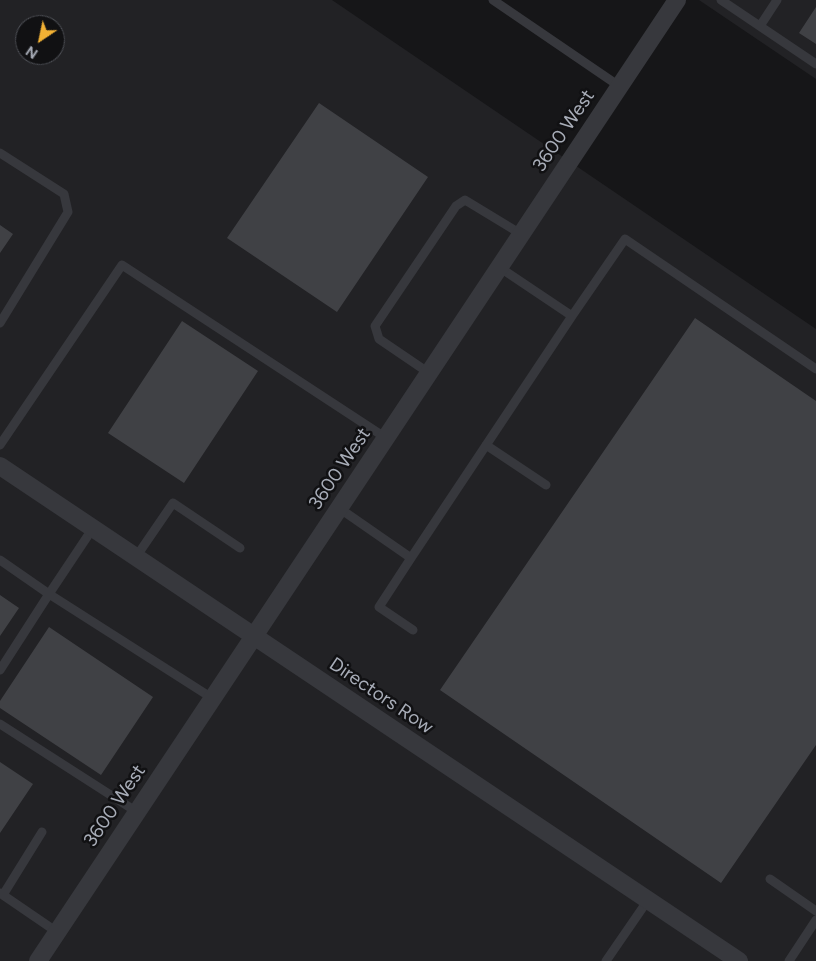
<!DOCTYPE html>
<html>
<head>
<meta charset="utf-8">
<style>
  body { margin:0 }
  #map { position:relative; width:816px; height:961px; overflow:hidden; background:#161618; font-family:Figtree,sans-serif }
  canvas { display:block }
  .north { position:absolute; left:15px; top:15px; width:50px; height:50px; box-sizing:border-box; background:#111113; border:1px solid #4d4f55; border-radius:50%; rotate:214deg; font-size:14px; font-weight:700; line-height:20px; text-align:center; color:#a8adb8 }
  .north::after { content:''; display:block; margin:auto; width:18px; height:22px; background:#f2b134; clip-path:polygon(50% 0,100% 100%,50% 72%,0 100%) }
</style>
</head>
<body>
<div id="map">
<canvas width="816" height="961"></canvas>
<div class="north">N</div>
</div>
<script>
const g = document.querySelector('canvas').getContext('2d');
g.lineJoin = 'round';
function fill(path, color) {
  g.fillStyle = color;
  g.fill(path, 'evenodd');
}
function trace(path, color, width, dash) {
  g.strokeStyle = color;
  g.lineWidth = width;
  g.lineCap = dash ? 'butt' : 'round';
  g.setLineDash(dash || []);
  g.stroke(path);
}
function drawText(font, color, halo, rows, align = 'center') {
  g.font = font + ' Figtree,sans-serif';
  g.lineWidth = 5;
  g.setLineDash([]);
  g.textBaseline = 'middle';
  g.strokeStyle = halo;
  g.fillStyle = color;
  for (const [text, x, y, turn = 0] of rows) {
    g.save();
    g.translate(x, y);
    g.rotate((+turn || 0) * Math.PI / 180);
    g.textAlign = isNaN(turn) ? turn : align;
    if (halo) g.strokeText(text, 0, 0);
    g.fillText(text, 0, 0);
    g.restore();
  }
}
const built = new Path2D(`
  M0,0H332L816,329V961H0ZM25,25H55V55H25Z
  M699,0H816V79Z`);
const building = new Path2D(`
  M816,7V44L799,33Z
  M319,103L428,177L337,312L227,238Z
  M0,225L13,234L0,253Z
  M695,318L816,401V745L721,883L440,690Z
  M182,321L258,371L184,483L108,433Z
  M0,595L19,608L0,636Z
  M49,627L153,697L101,775L0,708V701Z
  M0,762L33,784L0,833Z`);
const service = new Path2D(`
  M493,0L619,86
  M721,0L816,64
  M760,26L777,0
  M0,153L64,194L68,212L0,323
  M572,316L625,239L816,369
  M429,373L379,339L375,326L456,206L465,200L521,234
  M0,445L122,265L386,438
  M486,445L546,485
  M339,508L411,558L572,316L499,267
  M136,557L173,503L240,548
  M411,558L379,607L413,630
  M0,560L49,594L93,528
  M0,670L49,594L212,698
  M0,724L137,812
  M770,879L816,911
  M0,893L57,932
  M3,895L42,832
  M606,961L648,900
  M789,961L816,920`);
const minor = new Path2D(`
  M0,466L739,961
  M38,961L677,0`);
const streetNames = [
  ["3600 West",564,131,-56],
  ["3600 West",340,469,-56],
  ["Directors Row",381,696,34],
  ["3600 West",115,806,-56]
];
fill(built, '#222225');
fill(building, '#404145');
trace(service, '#37383d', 9);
trace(minor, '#37383d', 18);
drawText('19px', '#a8adb8', '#111113', streetNames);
</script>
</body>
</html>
